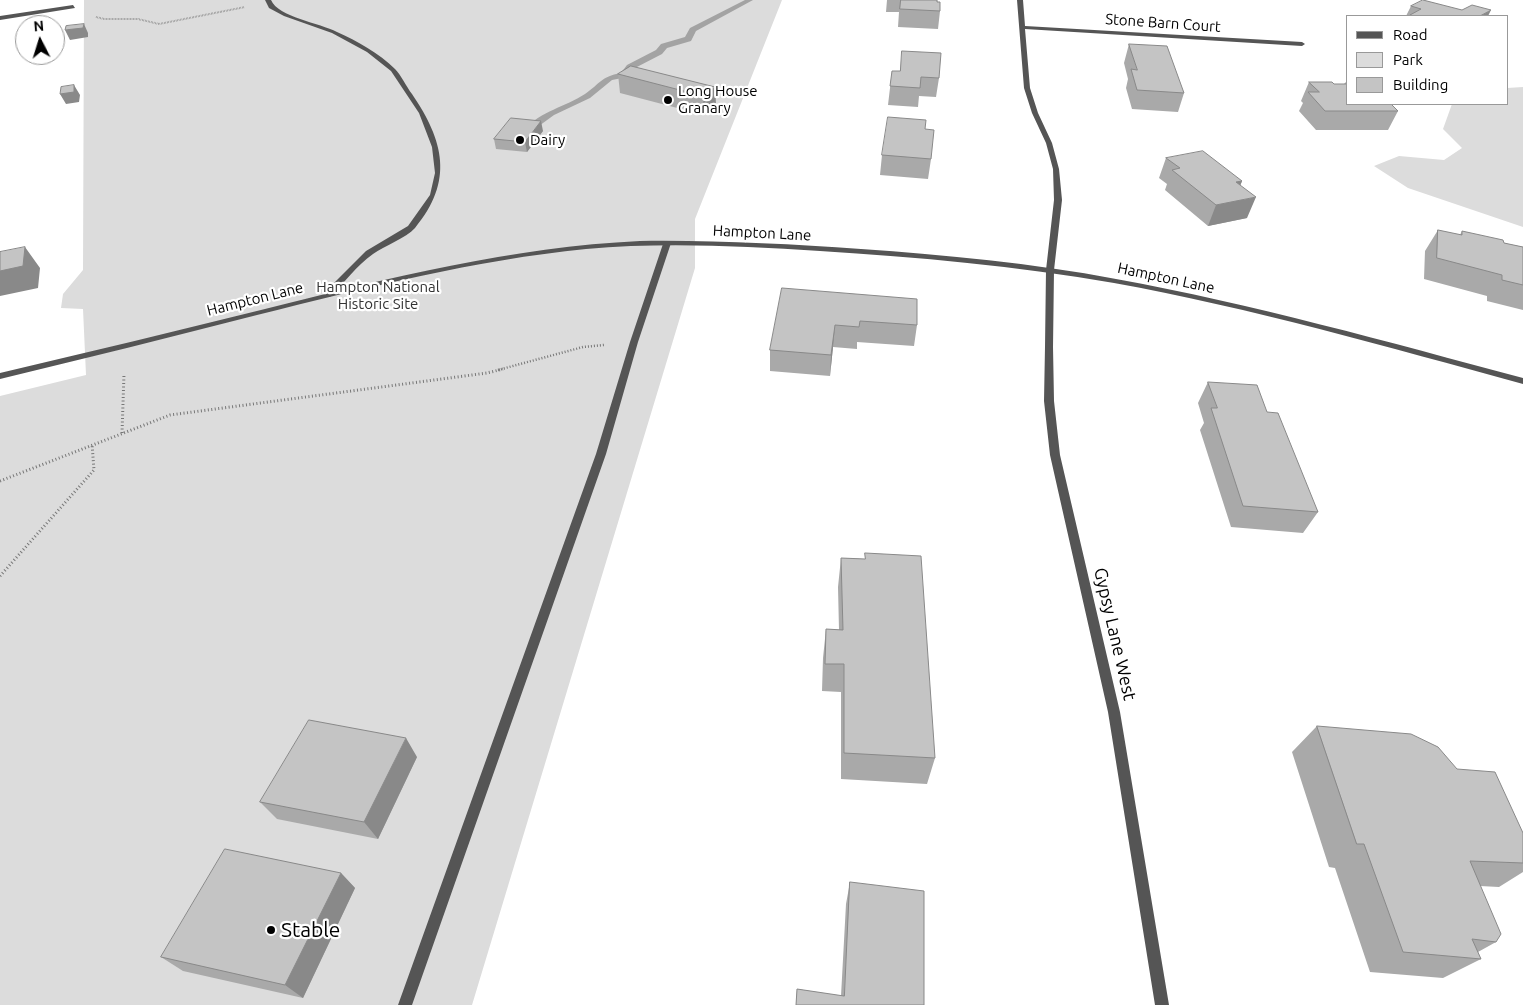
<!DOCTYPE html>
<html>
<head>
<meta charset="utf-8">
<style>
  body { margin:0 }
  #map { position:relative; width:1523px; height:1005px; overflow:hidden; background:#fff; font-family:Ubuntu,sans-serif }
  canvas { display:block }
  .legend { position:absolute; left:1346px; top:15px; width:162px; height:90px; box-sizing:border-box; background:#fff; border:1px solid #999; margin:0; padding:6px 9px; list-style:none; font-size:15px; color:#000 }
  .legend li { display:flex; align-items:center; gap:10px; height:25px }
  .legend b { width:25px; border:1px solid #999 }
  .north { position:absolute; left:15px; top:15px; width:50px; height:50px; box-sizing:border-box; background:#fff; border:1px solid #999; border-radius:50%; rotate:355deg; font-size:14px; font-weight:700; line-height:20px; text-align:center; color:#000 }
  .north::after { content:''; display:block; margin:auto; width:18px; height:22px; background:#000; clip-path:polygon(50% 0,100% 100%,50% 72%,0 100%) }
</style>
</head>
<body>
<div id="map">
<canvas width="1523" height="1005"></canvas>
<ul class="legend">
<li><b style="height:6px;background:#555"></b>Road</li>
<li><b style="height:14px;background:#dcdcdc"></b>Park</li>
<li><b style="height:14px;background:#c4c4c4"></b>Building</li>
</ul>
<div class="north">N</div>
</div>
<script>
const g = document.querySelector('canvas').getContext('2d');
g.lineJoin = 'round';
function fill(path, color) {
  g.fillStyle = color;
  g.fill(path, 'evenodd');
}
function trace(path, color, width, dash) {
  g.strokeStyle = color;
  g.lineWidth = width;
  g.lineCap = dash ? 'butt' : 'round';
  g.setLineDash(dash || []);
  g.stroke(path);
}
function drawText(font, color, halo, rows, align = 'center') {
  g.font = font + ' Ubuntu,sans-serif';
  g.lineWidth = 4.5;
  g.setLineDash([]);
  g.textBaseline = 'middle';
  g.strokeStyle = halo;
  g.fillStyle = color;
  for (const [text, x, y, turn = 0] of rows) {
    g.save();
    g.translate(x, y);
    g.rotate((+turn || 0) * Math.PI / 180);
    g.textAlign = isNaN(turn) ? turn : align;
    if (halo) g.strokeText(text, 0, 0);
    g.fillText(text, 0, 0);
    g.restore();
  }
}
const green = new Path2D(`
  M84,0H782L695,219V268L472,1005H0V396L86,375L83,309L61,308L63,294L83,270Z
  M1523,87V227L1408,188L1374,166L1399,156L1444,160L1462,148L1443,129L1452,104H1507V88Z`);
const stream = new Path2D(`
  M745,0H753L696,31L691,41L667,48L662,54L633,69L627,77L612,80L590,98L554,115L532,131L525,129C541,111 565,107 585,94C601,83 600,77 621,73L627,65L656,50L661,44L685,37L690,28Z`);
const pathFar2 = new Path2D(`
  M96,17L104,19H138L159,24L245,7`);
const pathFar1 = new Path2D(`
  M498,370L583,347L604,345`);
const path = new Path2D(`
  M122,433L124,374
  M0,481L170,415L487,373L503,369
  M0,576L94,470L92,444`);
const service = new Path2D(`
  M265,0H271C278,17 320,23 337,32C357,41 379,53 395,69C401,75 406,86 412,94C444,141 454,181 415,228C406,238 384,246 373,254C357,265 344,283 330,297H324V293L366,251L408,226L430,195L435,173L432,147L419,113L391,71L367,52L332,33L284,16L269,8Z
  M664,241H667L671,243L638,342L606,454L412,1005H398L596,454L630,342Z`);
const minor = new Path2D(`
  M1017,0H1023L1025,26L1302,42L1305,44L1302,46L1025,29L1030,88L1038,113L1052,143L1059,169L1062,200L1054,270L1053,347L1054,401L1060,455L1120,712L1169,1005H1155L1108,712L1050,455L1044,401L1045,347L1046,270L1054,200L1053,169L1046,143L1032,113L1024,88Z
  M73,5L75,8L0,20V16Z`);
const tertiary = new Path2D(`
  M640,241C714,240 787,244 861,249C946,255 1032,263 1116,279C1253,304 1388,342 1523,378V384C1388,347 1252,308 1114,283C1017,266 918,257 820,251C742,246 663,242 586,249C475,260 366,288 257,315C172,337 86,358 0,379V373C88,352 177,331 265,309C388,278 513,247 640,241Z`);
const wall = new Path2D(`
  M887,0H937L940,11L938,29L898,27L899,12H886Z
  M1411,6L1462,10L1488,16H1406Z
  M1129,44L1184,93L1178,112L1132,109L1126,88L1128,79L1124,63Z
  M892,71L939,78L936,97L919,96L918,107L888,105Z
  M618,74L715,87L716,107L704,115L620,93Z
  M1309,82L1334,84H1344L1346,82H1347V104L1398,111L1388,130H1316L1299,111L1303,103L1301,101Z
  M925,129L931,159L928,179L880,175L882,155Z
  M543,131L527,152L496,149L494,139Z
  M1166,158L1242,181L1240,186L1247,218L1208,226L1165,190L1167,184L1159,178Z
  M1438,230L1460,235L1462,231L1504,243L1523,247V310L1487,301V296L1424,279L1425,251Z
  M782,288L917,325L914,346L857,342V349L833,347L830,376L770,371V350Z
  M1208,382L1267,412L1318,512L1303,533L1231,527L1200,430L1204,423L1198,403Z
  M865,553L935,758L927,784L841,779V692L822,691L823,658L826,629L839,630L838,587L841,558L865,559Z
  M1317,726L1457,769L1523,833V872L1499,887L1480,886L1496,942L1478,952L1481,959L1443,978L1370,972L1335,868L1329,867L1292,752Z
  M417,757L378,839L277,819L260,802Z
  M341,873L355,888L303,998L183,971L161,957Z
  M850,882L924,1005H796L797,989L841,996L846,904Z`);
const shadedWall = new Path2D(`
  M1491,10L1488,16H1480Z
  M84,24L88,33V37L70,40L65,30Z
  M74,85L80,95L79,102L66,104L60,94Z
  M715,87L716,107L704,115L703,96Z
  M541,121L543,131L527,152L525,142Z
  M1242,181L1234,201L1236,182Z
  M1256,197L1247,218L1208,226L1216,205Z
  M25,247L40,268L38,288L0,296V271Z
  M835,325L833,347L830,376L831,355Z
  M406,738L417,757L378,839L364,822Z
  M341,873L355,888L303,998L285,985Z`);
const building = new Path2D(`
  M901,0H937V2H940V11L900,9Z
  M1423,0L1462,10L1472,5L1491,10L1480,16H1413L1410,15L1421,9L1411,6Z
  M84,24L83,28L65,30L66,26Z
  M1129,44L1167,46L1184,93L1137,90L1131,69L1137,70Z
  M902,51L941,53L939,78L921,77L920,88L890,86L892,71H900Z
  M631,66L715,87L703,96L618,74Z
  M1309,82H1332L1334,84H1347V104H1391L1398,111H1325L1308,92H1319Z
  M74,85V92L60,94L61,87Z
  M888,117L926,120L925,129L934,130L931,159L882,155Z
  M511,118L541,121L525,142L494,139Z
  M1203,151L1242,181L1236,182L1256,197L1216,205L1172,170L1180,168L1166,158Z
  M1438,230L1462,235V231L1503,240L1504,243L1523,247V285L1502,280V275L1437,258Z
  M25,247L23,266L0,271V252Z
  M782,288L917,299V325L860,321L859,327L835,325L831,355L770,350Z
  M1208,382L1257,385L1267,412L1278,413L1318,512L1243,506L1211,408H1217Z
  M865,553L921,556L935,758L844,753V664H825L826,629L843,630L841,558L865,559Z
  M309,720L406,738L364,822L260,802Z
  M1317,726L1411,734L1438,747L1457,769L1495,772L1523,833V863L1470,861L1501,934L1496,942L1472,939L1481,959L1403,952L1364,844H1357Z
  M225,849L341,873L285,985L161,957Z
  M850,882L924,891V1005H796L797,989L844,996Z`);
const markers = [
  [668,100,5,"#000"],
  [520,140,5,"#000"],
  [271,930,5,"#000"]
];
const farStreetnames = [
  ["Stone Barn Court",1163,23,4],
  ["Hampton Lane",762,233,3],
  ["Hampton Lane",1166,278,12],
  ["Hampton Lane",255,299,-14]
];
const farPoinames = [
  ["Long House",678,91],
  ["Granary",678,108],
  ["Dairy",530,140]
];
const farParknames = [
  ["Hampton National",378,287],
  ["Historic Site",378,304]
];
const streetNames = [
  ["Gypsy Lane West",1115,634,77]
];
const nearPoinames = [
  ["Stable",281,930]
];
fill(green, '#dcdcdc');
fill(stream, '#a3a3a3');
trace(pathFar2, '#777', 2, [0.5, 1]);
trace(pathFar1, '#777', 2.5, [1, 2]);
trace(path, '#777', 3, [1, 2.5]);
fill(service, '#555');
fill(minor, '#555');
fill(tertiary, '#555');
fill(wall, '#a9a9a9');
fill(shadedWall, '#898989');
fill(building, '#c4c4c4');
trace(building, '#898989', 1);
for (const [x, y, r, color] of markers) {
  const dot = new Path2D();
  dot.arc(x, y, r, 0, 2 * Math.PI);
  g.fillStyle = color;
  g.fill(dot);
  trace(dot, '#fff', 2);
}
drawText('15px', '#000', '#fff', farStreetnames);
drawText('15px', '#000', '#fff', farPoinames, 'left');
drawText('15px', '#333', '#fff', farParknames);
drawText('18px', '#000', '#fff', streetNames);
drawText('21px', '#000', '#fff', nearPoinames, 'left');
</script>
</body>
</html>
